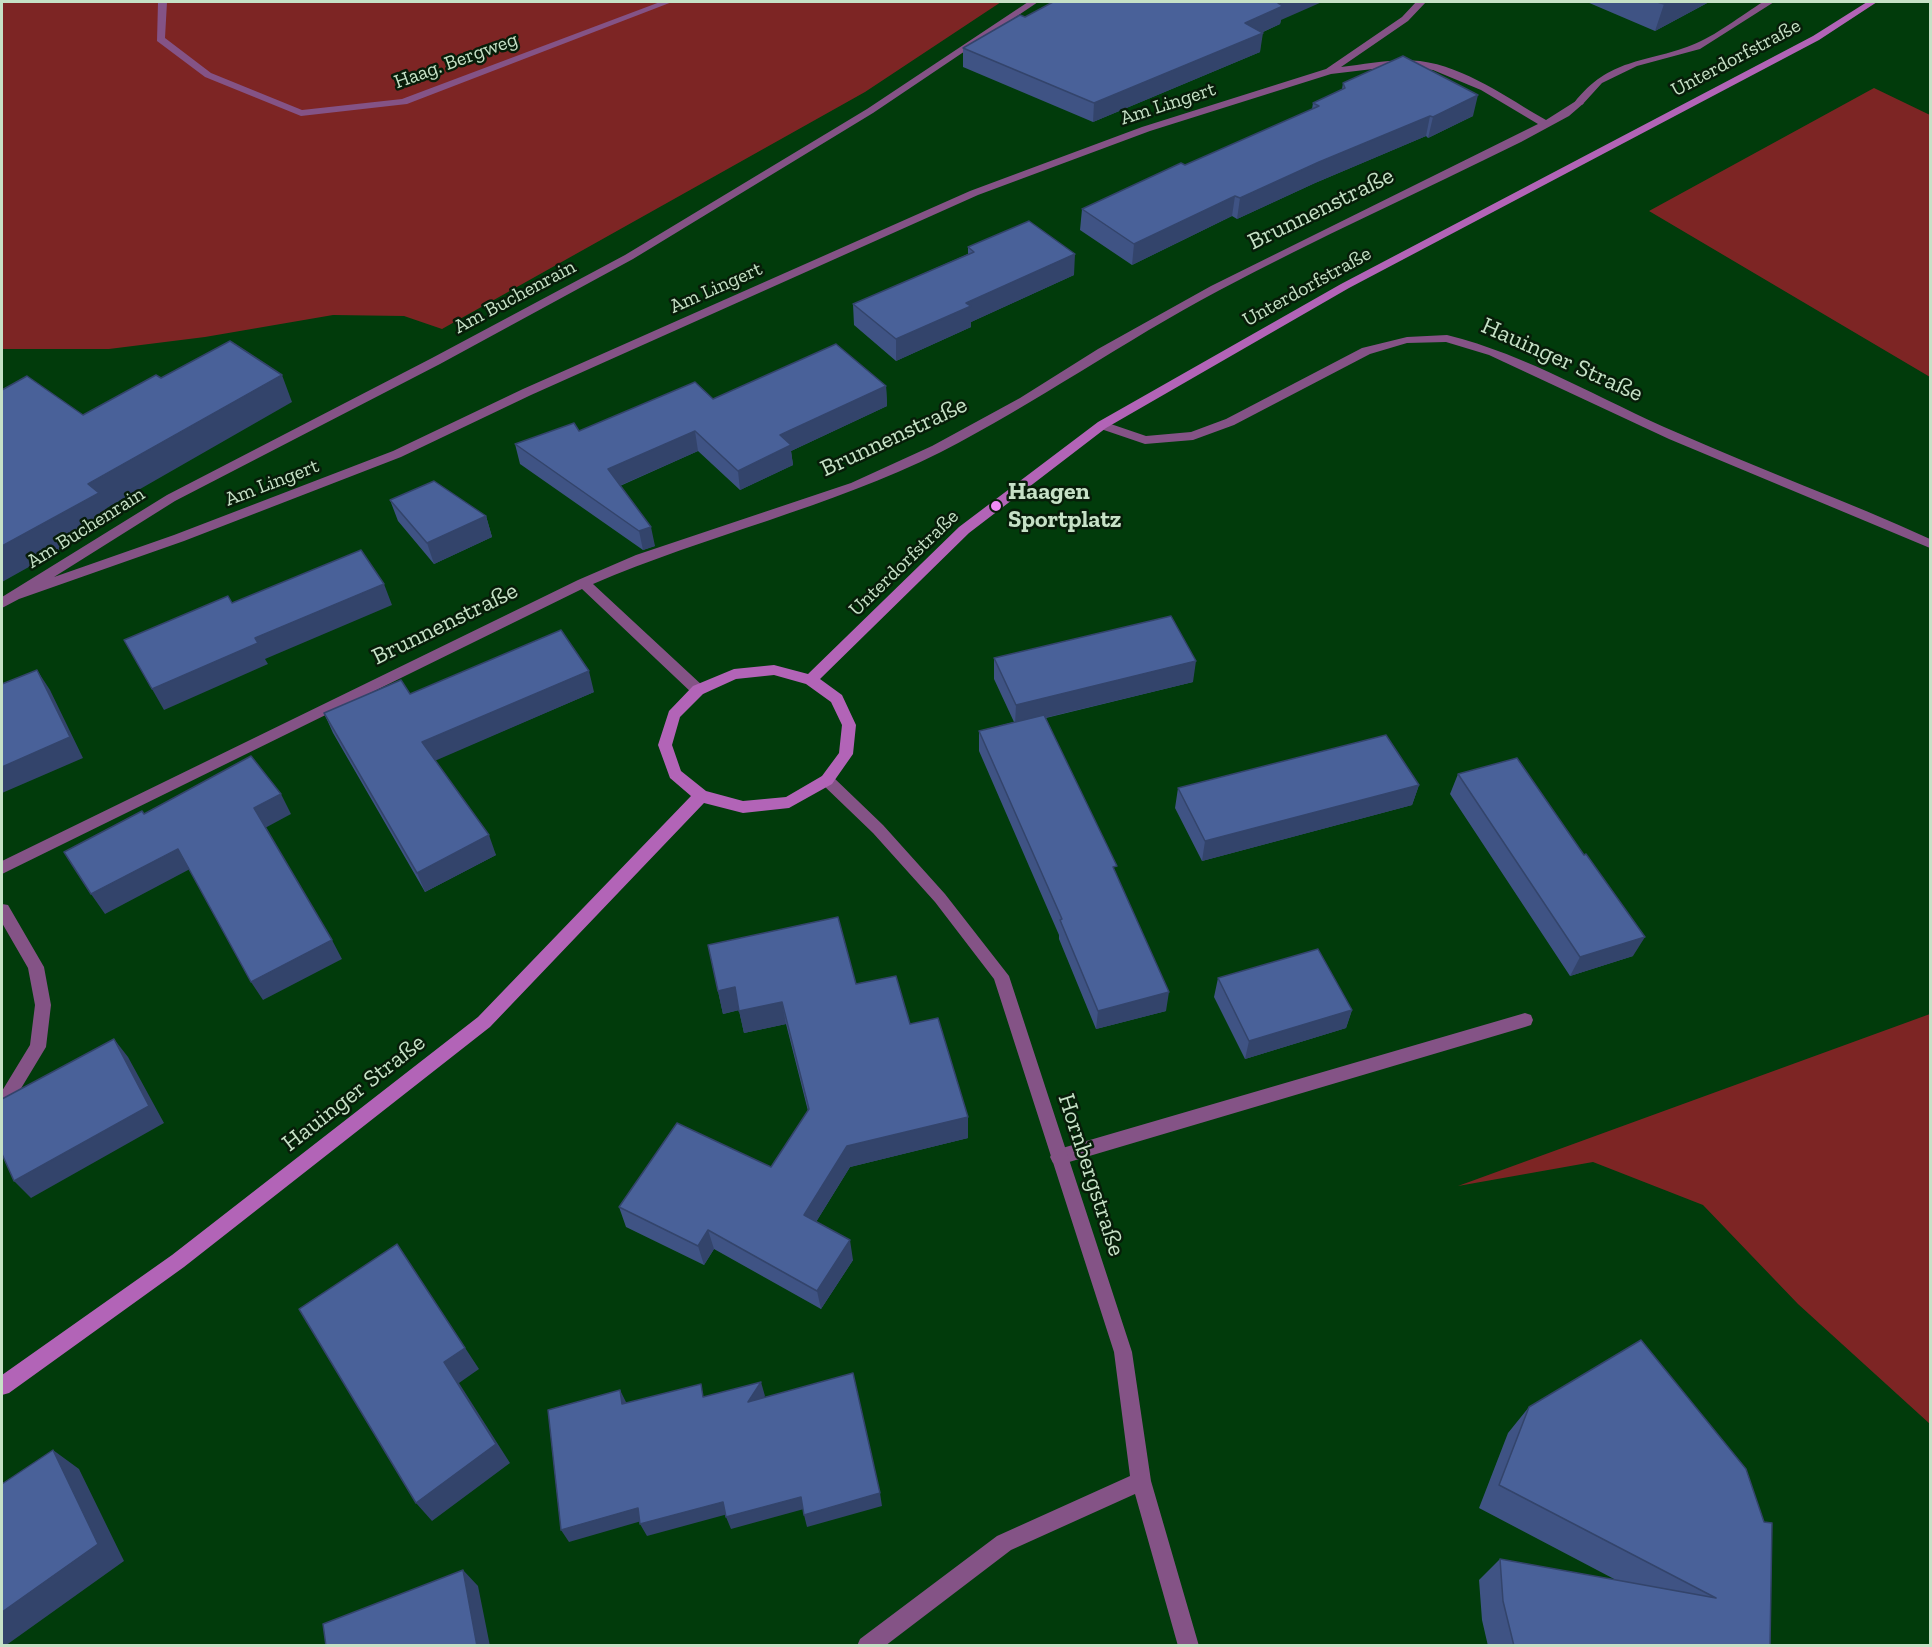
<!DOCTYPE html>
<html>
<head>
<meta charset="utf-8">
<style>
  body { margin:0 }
  #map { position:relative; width:1932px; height:1647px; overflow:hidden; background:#013b0b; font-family:"Zilla Slab",serif }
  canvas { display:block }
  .frame { position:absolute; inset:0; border:3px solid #c6e1c6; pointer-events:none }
</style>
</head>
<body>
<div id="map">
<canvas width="1932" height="1647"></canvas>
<div class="frame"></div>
</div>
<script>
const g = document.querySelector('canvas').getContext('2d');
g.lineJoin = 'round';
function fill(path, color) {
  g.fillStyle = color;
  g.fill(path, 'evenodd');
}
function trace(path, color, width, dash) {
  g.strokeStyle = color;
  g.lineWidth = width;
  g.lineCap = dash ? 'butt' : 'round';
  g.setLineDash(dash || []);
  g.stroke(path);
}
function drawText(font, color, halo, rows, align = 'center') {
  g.font = font + ' "Zilla Slab",serif';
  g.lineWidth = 5;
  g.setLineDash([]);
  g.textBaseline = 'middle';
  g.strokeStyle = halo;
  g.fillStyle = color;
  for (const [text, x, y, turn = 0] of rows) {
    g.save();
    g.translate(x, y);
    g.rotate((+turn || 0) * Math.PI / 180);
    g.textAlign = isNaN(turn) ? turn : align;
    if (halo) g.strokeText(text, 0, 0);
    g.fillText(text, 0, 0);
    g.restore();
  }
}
const green = new Path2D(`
  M2,2H1001L865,92L442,329L404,316L333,315L205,337L109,349H2Z
  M1874,88L1930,115V377L1649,211Z
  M1930,1014V1424L1798,1304L1703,1205L1593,1162L1458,1186Z`);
const lane = new Path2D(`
  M1763,2H1774L1700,49L1637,66L1602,83L1582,105L1574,103C1610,57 1644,64 1692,45C1714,37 1743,14 1763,2Z
  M1525,1013L1531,1015L1533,1020L1531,1025L1525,1027L1059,1165L1053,1163L1050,1157L1053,1151L1059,1149Z`);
const street = new Path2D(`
  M158,2H167L165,38L211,73L302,110L402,99L660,2H672L407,104L301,116L205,77L157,41Z
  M1028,2H1038L873,113L633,259L440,364L175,501L54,577L174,535L393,451L523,389L970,191L1142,127L1326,69L1402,17L1416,2H1426L1408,21L1341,67C1367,64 1394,58 1420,61C1466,67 1507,98 1546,120L1576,101L1584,103L1569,116L1521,142C1420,192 1317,238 1218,291C1124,341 1036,403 941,452C829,508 707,535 593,584L703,686L705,690L703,694H693L582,589L2,874V861L578,580L636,555L851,483L932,446L1020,398L1098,349L1211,286L1538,124L1481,90L1433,70L1398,66L1331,74L1150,131L978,195L531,395L401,457L184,541L19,599L2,608V597L167,495L432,358L625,255L867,109Z
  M1447,335C1528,355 1601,400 1678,433C1761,470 1847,501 1930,539V548L1669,439L1489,355L1446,342L1407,343L1370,354L1234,425L1193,440L1145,444L1098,428L1096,425L1102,421L1146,436L1191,432L1226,419L1362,348L1407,337Z
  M827,774L832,776L883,825L945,894L1009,976L1132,1352L1151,1481L1199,1646H1178L1135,1494L1011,1550L885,1646H857L860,1639L997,1536L1130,1476L1114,1352L994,979L935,902L873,833L822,784L820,780L822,776Z
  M2,904L8,905L44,967L51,1005L46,1047L8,1110L2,1113V1091L30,1045L35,1005L28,968L2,923Z`);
const secondary = new Path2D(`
  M1867,2H1877L1819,40L1349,288L1106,428L969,533L820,679L842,695L856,725L853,754L832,784L789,808L743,813L704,803L490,1027L184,1267L9,1393L2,1395V1375L172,1255L478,1017L691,796L670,778L658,745L669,711L693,686L734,669L774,665L808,674L959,527L1098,422L1341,284L1813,36ZM774,675L806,684L831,702L842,725L839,753L822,776L786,797L743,801L706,791L681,771L672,745L680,717L703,694L736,679Z`);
const wall = new Path2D(`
  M1587,2H1709L1655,31Z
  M1025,17L1281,20L1280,24L1261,33L1260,52L1093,122L963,67V48Z
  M1343,83L1473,116L1428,138L1426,136L1315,183L1237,219L1232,216L1132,265L1080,230L1082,209L1185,165L1312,109L1313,103L1342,89Z
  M968,247L1074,275L971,322V327L896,361L854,325L853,304L968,254Z
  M886,386L887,406L791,451L793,465L740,490L698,451L620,486L655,546L643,550L520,464L515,444L579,431L713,399Z
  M390,500L486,516L492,537L434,564L398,521Z
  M994,658L1193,682L1046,718L1116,873L1166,1011L1096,1029L1059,939V935L979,751V731L1014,722L994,679Z
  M594,692L435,760L496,855L425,892L333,733L324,713L410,694Z
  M1458,774L1584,855L1633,956L1570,976L1450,794Z
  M1419,785L1412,805L1202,861L1175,808L1178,788Z
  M1218,978L1352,1010L1346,1028L1245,1059L1214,997Z
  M856,984L910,1024L968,1117V1138L850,1167L816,1222L853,1260L821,1309L714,1249L704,1265L626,1227L619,1207L771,1167L808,1111L786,1024L744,1033L739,1010L723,1014L718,991Z
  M1529,1407L1770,1646H1488L1482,1620L1479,1580L1500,1559L1616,1580L1479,1508L1508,1433Z`);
const shadedWall = new Path2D(`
  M1283,2H1322L1281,20L1280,24L1243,41L1245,23Z
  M1669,2H1709L1655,31L1664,4Z
  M1263,33L1260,52L1093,122L1094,103Z
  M1478,95L1473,116L1428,138L1433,117Z
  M1430,116L1426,136L1315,183L1237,219L1240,198L1319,162Z
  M1235,196L1232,216L1132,265L1134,244Z
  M1075,254L1074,275L971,322V327L896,361V339L966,303Z
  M282,375L292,402L107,508L113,520L2,582V546L88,484Z
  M886,386L887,406L791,451L793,465L740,490L738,471L780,435Z
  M695,431L698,451L612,489L608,469Z
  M486,516L492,537L434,564L427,543Z
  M651,527L655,546L643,550L639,531Z
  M384,584L392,605L265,659L268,664L164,710L152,689L255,638Z
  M1196,661L1193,682L1015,725L1016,705Z
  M37,670L50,690L83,758L2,793V767Z
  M589,671L594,692L430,763L422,742Z
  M1419,785L1412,805L1202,861L1205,841Z
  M281,794L291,814L265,828L254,808Z
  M489,835L496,855L425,892L417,873Z
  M178,849L190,869L105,914L91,894Z
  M1645,937L1633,956L1570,976L1580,957Z
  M332,940L342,959L263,1000L251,982Z
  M735,987L739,1010L723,1014L718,991Z
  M1169,992L1166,1011L1096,1029L1098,1011Z
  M782,1002L786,1024L744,1033L739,1011Z
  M1352,1010L1346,1028L1245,1059L1249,1041Z
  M114,1039L128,1057L164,1123L31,1198L14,1181Z
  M968,1117V1138L850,1167L808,1235L804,1215L847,1146Z
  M708,1230L714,1249L704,1265L698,1246Z
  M850,1240L853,1260L821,1309L817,1291Z
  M397,1244L479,1369L459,1383L510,1463L432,1521L416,1503L444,1362Z
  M761,1382L765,1396L752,1416L748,1402Z
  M620,1390L627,1404H622Z
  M53,1450L79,1469L124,1561L5,1646H2V1612Z
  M880,1493L882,1506L807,1527L804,1515Z
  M801,1497L804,1509L731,1529L726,1517Z
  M723,1502L728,1514L647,1536L640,1524Z
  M638,1508L645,1520L569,1542L561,1530Z
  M463,1570L478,1586L490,1646H477Z`);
const building = new Path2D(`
  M1053,2H1283L1278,3L1283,6L1245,23L1263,33L1094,103L963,48L1020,15L1025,17Z
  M1657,2H1669L1664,4Z
  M1403,56L1478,95L1433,117L1430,116L1319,162L1240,198L1235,196L1134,244L1082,209L1181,163L1185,165L1319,106L1313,103L1345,88L1343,83Z
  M1029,221L1075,254L966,303L971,306L896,339L853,304L974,252L968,247Z
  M230,341L282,375L88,484L99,493L2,546V390L27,376L83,415L156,375L161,378Z
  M836,344L886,386L780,435L791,445L738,471L695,431L608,469L651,527L639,531L515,444L574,423L579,431L695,382L713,399Z
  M434,481L486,516L427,543L390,500Z
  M361,550L384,584L255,638L258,643L152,689L124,640L228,596L232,603Z
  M1171,616L1196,661L1016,705L994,658Z
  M561,630L589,671L422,742L489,835L417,873L324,713L401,680L410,694Z
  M37,670L70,737L2,767V684Z
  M1044,715L1117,866L1113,867L1169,992L1098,1011L1060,920L1062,919L979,731Z
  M1386,735L1419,785L1205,841L1178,788Z
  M251,756L281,794L254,808L332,940L251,982L178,849L91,894L64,852L142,811L144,814Z
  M1517,758L1584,855L1586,854L1645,937L1580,957L1458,774Z
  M838,917L856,984L896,976L910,1024L938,1018L968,1117L847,1146L804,1215L850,1240L817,1291L708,1230L698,1246L619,1207L677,1123L771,1167L809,1109L782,1002L739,1011L735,987L718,991L708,945Z
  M1318,949L1352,1010L1249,1041L1218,978Z
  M114,1039L149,1106L14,1181L2,1154V1099Z
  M397,1244L465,1348L444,1362L496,1444L416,1503L299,1309Z
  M1641,1340L1746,1469L1764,1522L1772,1523L1770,1646H1514L1503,1601L1500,1559L1716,1598L1499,1485L1529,1407Z
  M853,1373L880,1493L804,1515L801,1497L726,1517L723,1502L640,1524L638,1508L561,1530L548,1410L620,1390L622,1404L701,1384L703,1397L761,1382L748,1402Z
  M53,1450L98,1544L2,1612V1484Z
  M463,1570L477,1646H326L323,1624Z`);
const markers = [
  [996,506,6,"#f08bf5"]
];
const farStreetnames = [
  ["Unterdorfstraße",1736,58,-28],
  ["Haag. Bergweg",456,61,-20],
  ["Am Lingert",1168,104,-18],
  ["Unterdorfstraße",1307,287,-29],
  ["Am Lingert",716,288,-24],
  ["Am Buchenrain",515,297,-28],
  ["Am Lingert",272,483,-21],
  ["Am Buchenrain",86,528,-32],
  ["Unterdorfstraße",904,563,-44]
];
const streetNames = [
  ["Brunnenstraße",1321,209,-26],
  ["Hauinger Straße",1562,360,24],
  ["Brunnenstraße",894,437,-25],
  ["Brunnenstraße",445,624,-26],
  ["Hauinger Straße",354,1093,-38],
  ["Hornbergstraße",1091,1175,72]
];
const poiNames = [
  ["Haagen",1008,492],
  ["Sportplatz",1008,520]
];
fill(green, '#7d2524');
fill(lane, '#845386');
fill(street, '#845386');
fill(secondary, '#b264b7');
fill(wall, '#3f5384');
fill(shadedWall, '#33446b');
fill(building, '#496199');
trace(building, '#33446b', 1.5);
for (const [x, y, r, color] of markers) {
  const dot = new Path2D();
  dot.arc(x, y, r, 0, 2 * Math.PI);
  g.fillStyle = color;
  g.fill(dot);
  trace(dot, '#071d09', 2);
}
drawText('20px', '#c6e1c6', '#071d09', farStreetnames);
drawText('24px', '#c6e1c6', '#071d09', streetNames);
drawText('bold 24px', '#c6e1c6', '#071d09', poiNames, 'left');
</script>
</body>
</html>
